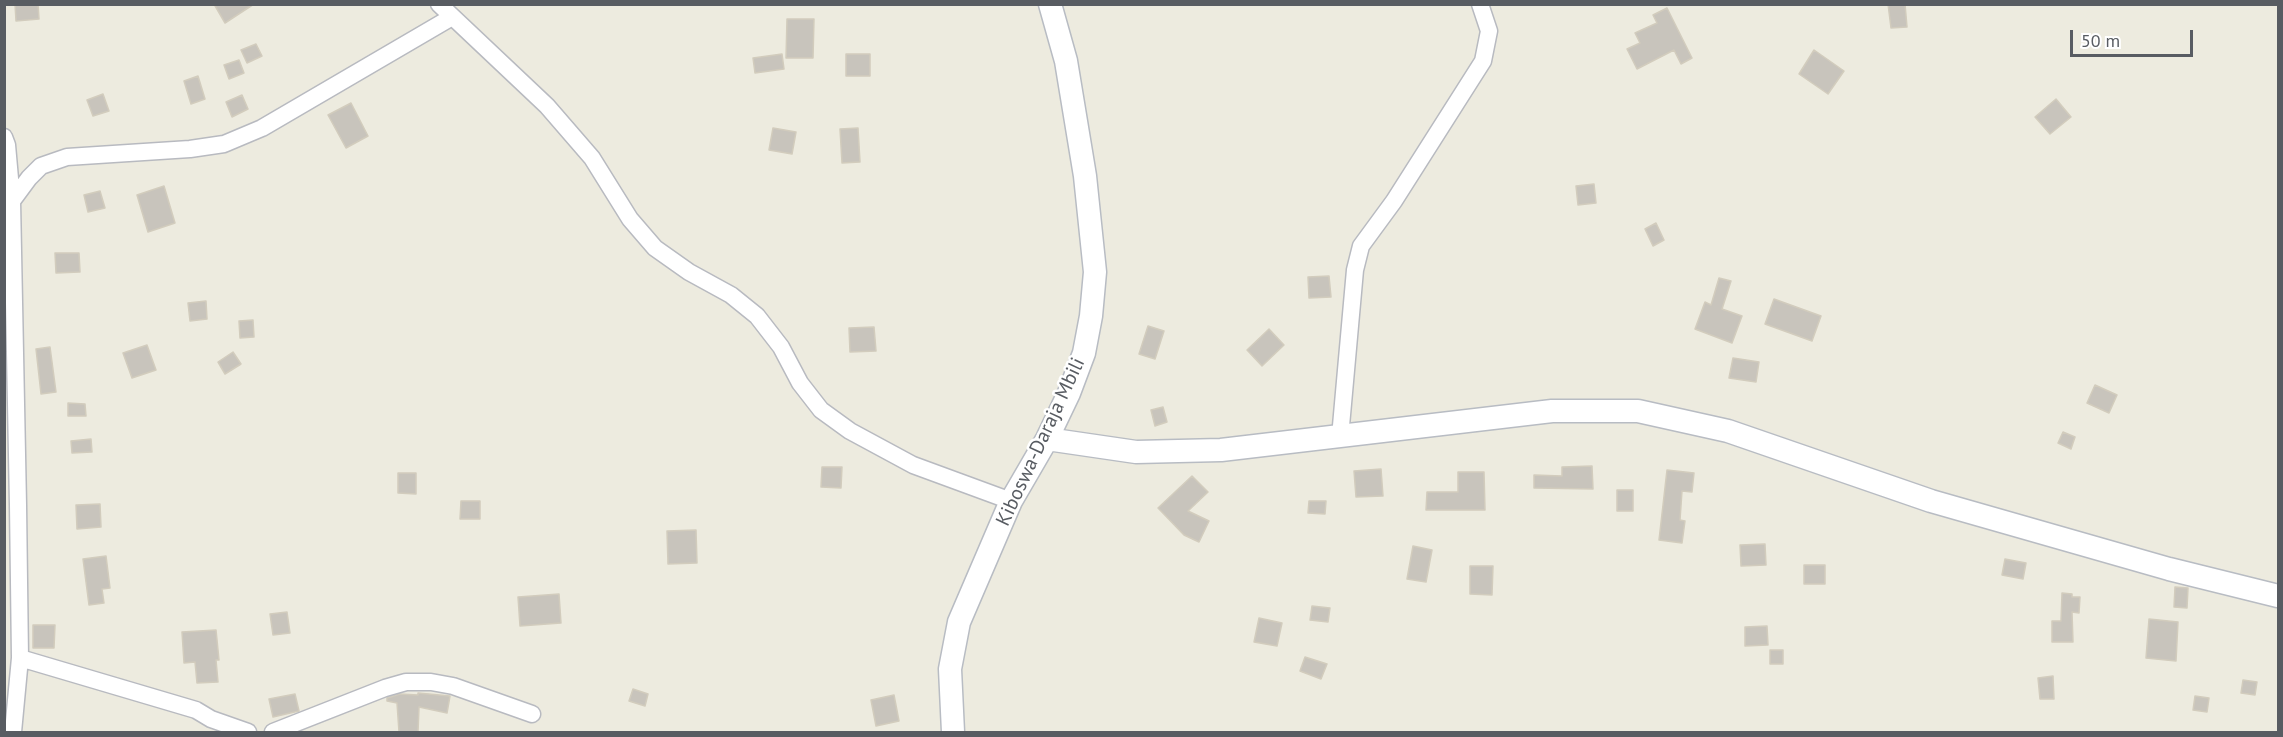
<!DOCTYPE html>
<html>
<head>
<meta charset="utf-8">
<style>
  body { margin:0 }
  #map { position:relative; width:2283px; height:737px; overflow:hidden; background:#edebdf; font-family:"PT Sans",sans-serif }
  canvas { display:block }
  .frame { position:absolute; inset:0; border:6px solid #585c62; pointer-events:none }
  .scale { position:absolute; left:2070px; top:30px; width:123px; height:27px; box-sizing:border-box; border:3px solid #585c62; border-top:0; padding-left:8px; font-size:18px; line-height:21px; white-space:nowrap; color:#585c62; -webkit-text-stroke:4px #fff; paint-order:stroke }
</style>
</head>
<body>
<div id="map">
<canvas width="2283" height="737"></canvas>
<div class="frame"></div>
<div class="scale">50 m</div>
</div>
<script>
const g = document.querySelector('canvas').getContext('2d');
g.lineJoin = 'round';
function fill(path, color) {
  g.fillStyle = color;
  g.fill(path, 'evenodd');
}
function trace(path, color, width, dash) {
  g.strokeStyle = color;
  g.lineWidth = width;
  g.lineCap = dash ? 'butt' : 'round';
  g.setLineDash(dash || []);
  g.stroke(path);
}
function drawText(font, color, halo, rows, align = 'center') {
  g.font = font + ' "PT Sans",sans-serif';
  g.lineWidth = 5;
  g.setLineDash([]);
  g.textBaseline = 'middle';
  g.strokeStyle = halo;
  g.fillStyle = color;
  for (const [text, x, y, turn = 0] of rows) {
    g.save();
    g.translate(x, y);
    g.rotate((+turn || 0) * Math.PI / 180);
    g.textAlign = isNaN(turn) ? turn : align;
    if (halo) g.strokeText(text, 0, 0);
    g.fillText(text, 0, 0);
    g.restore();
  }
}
const building = new Path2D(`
  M15,4H38L39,19L16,21Z
  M214,4H254L225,23Z
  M1888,4H1905L1907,27L1891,28Z
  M1667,8L1692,58L1681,64L1674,50L1637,69L1627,49L1640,43L1635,33L1657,23L1653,15Z
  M787,19H814L813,58H786Z
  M256,44L262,56L247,63L241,50Z
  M1814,50L1844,71L1828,94L1799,74Z
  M782,54L784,69L755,73L753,58Z
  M846,54H870V76H846Z
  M239,60L244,73L229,79L224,65Z
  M198,76L205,99L191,104L184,81Z
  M103,94L109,111L93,116L87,100Z
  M242,95L248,109L232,117L226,102Z
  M2056,99L2071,117L2050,134L2035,117Z
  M351,103L368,136L346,148L328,115Z
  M773,128L796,132L792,154L769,150Z
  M858,128L860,162L842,163L840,129Z
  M1594,184L1596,203L1578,205L1576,186Z
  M164,186L175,223L148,232L137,195Z
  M100,191L105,208L88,212L84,195Z
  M1656,223L1664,240L1653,246L1645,229Z
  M55,253H79L80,272L56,273Z
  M1329,276L1331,297L1309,298L1308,277Z
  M1719,278L1731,281L1722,309L1742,316L1732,343L1695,329L1705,302L1711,305Z
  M1774,299L1821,316L1812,341L1765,324Z
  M206,301L207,319L190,321L188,303Z
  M253,320L254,337L240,338L239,321Z
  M1148,326L1164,331L1155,359L1139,354Z
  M874,327L876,351L850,352L849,328Z
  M1269,329L1284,345L1262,366L1247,350Z
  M147,345L156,370L132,378L123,353Z
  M50,347L56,392L41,394L36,349Z
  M233,352L241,364L225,374L218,362Z
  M1733,358L1759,362L1756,382L1729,378Z
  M2095,385L2117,395L2109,413L2087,403Z
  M68,403L85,404L86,416H68Z
  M1163,407L1167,422L1155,426L1151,410Z
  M2063,432L2075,437L2071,449L2058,443Z
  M91,439L92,452L72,453L71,441Z
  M1592,466L1593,489L1534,488V475L1562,476V467Z
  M822,467H842L841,488L821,487Z
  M1381,469L1383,496L1356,497L1354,471Z
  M1667,470L1694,473L1692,492L1682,491L1680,520L1685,521L1682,543L1659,540Z
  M1458,472H1484L1485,510H1426L1427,492H1458Z
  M398,473H416V494L398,493Z
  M1192,476L1208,492L1188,511L1209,521L1199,542L1184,535L1158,508Z
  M1617,490H1633V511H1617Z
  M461,501H480V519H460Z
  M1309,501H1326L1325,514L1308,513Z
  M100,504L101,527L77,529L76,505Z
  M696,530L697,563L668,564L667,531Z
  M1765,544L1766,565L1741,566L1740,545Z
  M1413,546L1432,550L1426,582L1407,579Z
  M106,556L110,588L102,589L104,603L89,605L83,559Z
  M2005,559L2026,563L2023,579L2002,575Z
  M1804,565H1825V584H1804Z
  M1470,566H1493L1492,595L1470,594Z
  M2175,587L2188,588L2187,608L2174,607Z
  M2062,593L2072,594V597H2080L2079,613L2072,612L2073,642H2052V621H2061Z
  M559,594L561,623L520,626L518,597Z
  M1312,606L1330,608L1328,622L1310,620Z
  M287,612L290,633L273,635L270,614Z
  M1259,618L1282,623L1277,646L1254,642Z
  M2149,619L2178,622L2176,661L2146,658Z
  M33,625H55L54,648H33Z
  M1767,626L1768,645L1745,646V627Z
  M216,630L219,660H216L218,682L197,683L195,662L184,663L182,632Z
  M1770,650H1783V664H1770Z
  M1305,657L1327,664L1321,679L1300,671Z
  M2053,676L2054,699H2040L2038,678Z
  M2243,680L2257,682L2255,695L2241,693Z
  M633,689L648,694L645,706L629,701Z
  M418,693L450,696L447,713L419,707L418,732H399L397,703L387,701V698L400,694L418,695Z
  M295,694L299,711L273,717L269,699Z
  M894,695L899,721L876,726L871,700Z
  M2195,696L2209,698L2207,712L2193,710Z`);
const minor = new Path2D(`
  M439,4L547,106L592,158L630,219L655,248L689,272L731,295L757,316L781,347L800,383L821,410L850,431L913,465L1011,501
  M4,137L7,145L12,201L18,505L20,658L13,732
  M12,201L29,178L41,166L67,157L190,149L224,144L262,128L452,17
  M1340,437L1355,270L1361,246L1394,201L1483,61L1489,31L1480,4
  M20,658L196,710L211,719L248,732
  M273,732L385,688L406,682H431L453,686L532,714`);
const secondary = new Path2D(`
  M1047,439L1136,452L1221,450L1552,411H1638L1728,431L1931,501L2169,569L2278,596
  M953,732L950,669L959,622L1011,501L1047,439L1069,393L1084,353L1091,316L1095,272L1085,176L1066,61L1050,4`);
const streetNames = [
  ["Kiboswa-Daraja Mbili",1041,442,-65]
];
fill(building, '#c8c4bc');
trace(building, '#d2ccbd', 1.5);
trace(minor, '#b8bac0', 19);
trace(secondary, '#b8bcc3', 25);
trace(minor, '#fff', 16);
trace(secondary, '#fff', 22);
drawText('20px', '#585c62', '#fff', streetNames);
</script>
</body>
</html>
